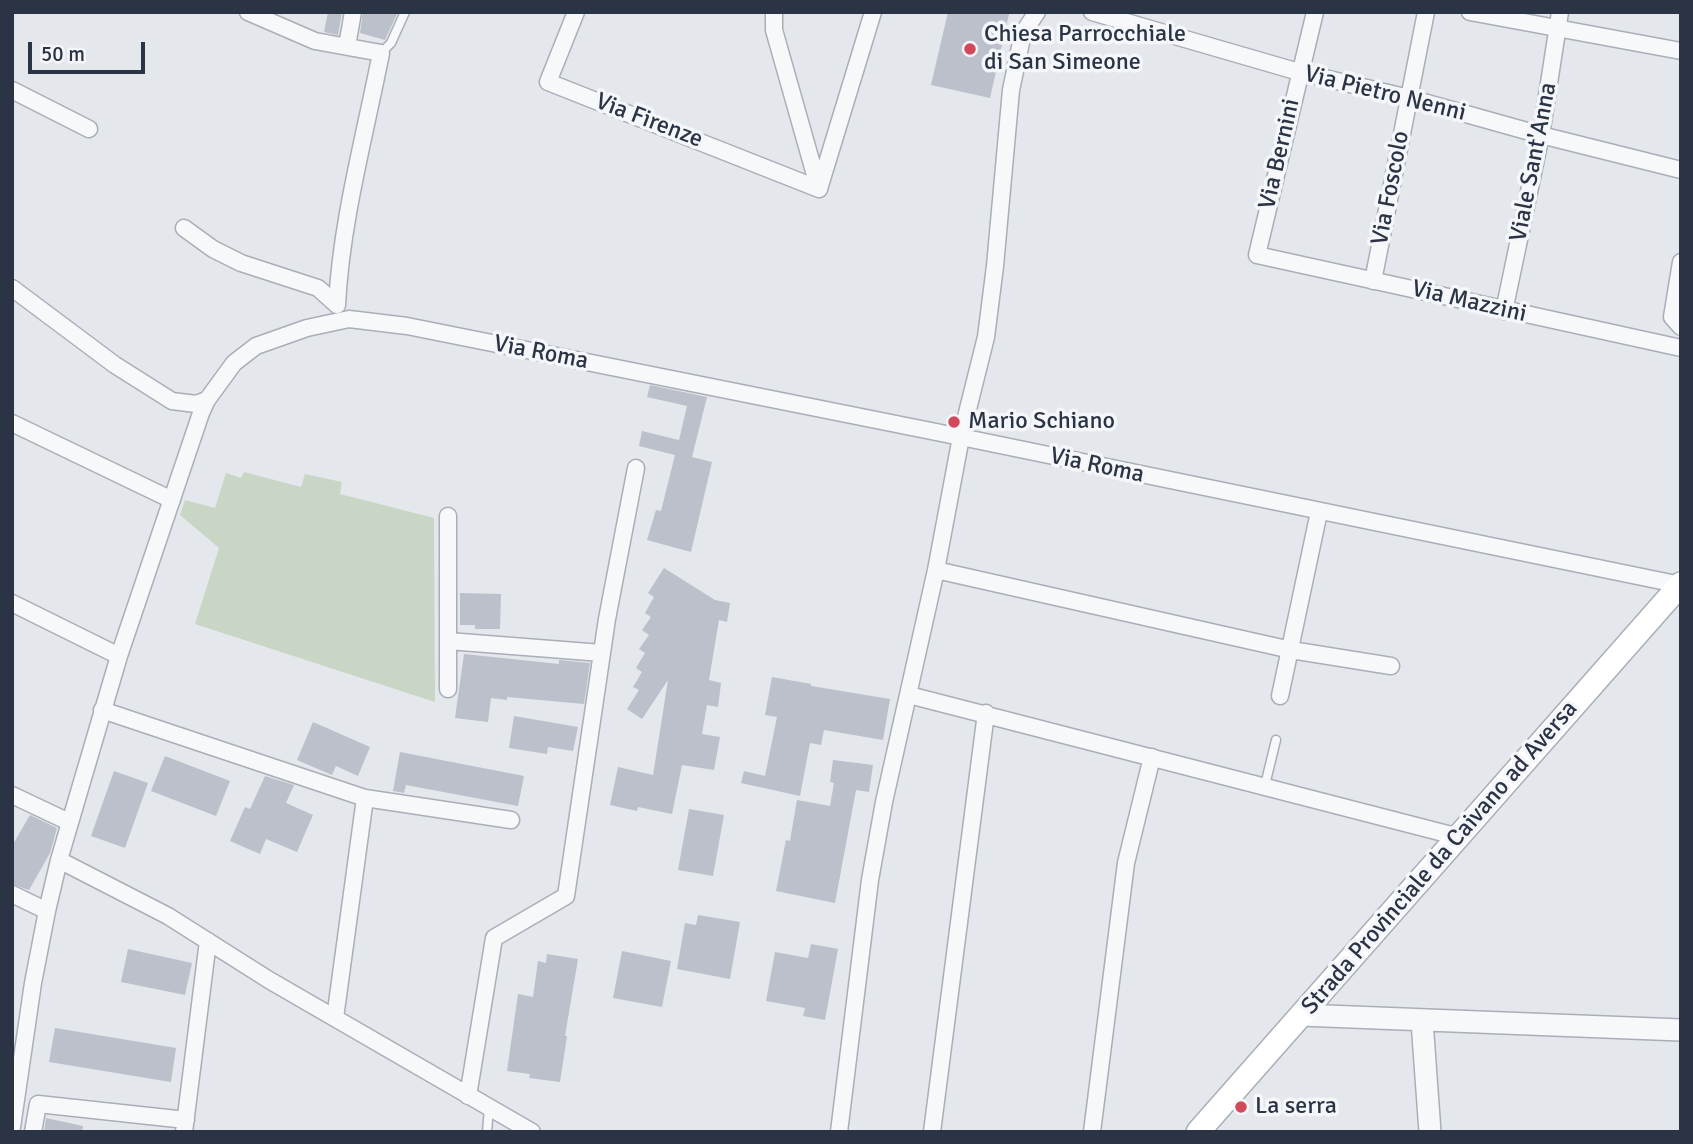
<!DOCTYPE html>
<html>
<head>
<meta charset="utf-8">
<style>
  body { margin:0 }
  #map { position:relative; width:1693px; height:1144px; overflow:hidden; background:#e4e7ec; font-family:Signika,sans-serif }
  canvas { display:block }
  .frame { position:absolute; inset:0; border:14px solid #2b3445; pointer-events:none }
  .scale { position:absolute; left:28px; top:42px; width:117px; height:32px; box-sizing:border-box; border:4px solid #2b3445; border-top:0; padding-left:9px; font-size:21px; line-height:24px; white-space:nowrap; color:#2b3445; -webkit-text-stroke:5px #f4f6f9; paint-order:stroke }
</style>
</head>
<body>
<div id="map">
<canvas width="1693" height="1144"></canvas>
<div class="frame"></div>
<div class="scale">50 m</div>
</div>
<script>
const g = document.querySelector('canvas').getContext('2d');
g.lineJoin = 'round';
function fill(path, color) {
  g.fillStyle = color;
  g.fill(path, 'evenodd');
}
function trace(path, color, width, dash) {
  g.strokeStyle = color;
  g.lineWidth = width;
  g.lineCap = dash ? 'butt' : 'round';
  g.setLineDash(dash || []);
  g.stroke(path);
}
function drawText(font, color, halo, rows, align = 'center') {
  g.font = font + ' Signika,sans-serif';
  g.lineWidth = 7;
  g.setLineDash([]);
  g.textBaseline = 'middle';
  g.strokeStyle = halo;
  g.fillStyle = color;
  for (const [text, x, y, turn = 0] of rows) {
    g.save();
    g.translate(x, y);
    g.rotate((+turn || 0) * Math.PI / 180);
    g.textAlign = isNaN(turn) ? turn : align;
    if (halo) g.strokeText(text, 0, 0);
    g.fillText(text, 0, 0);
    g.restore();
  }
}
const green = new Path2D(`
  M244,472L301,487L305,474L342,482L340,494L434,518L435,702L195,624L219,548L180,515L185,500L215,508L226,473L241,478Z`);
const building = new Path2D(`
  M328,12H342L338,35L324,32Z
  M363,12H398L385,40L360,33Z
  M948,12L1009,14L990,98L931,85Z
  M650,385L707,397L692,457L712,462L691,552L647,540L656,510L661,511L675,455L639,446L642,431L679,440L687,406L647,397Z
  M664,568L715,600L730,603L727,622L719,620L709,680L721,683L718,707L707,705L702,734L720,737L714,770L682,765L672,814L638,807L637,811L610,805L618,767L653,775L668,680L642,719L627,709L639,690L633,687L642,672L636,668L645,653L639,649L649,635L642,630L651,617L645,613L654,597L648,593Z
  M460,593L501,594L500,629H475V625H460Z
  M464,654L559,664V660L590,663L584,704L507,697V700L491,698L488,722L455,718Z
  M772,677L811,684V686L890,699L883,740L824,730L821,745L810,743L800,796L741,783L744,771L765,776L777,717L765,715Z
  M514,716L578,727L573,751L548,747L547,754L509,748Z
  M313,722L370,747L358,776L336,766L332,775L297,760Z
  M400,752L524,776L518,806L406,785L404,793L393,791Z
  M165,756L230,781L216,816L151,791Z
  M833,760L873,765L869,792L856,790L835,903L776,891L786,840L790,841L797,800L830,806L834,783L830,782Z
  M114,771L148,783L125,848L91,836Z
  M265,776L294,785L286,803L313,815L297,852L266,839L260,854L230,841L245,807L250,809Z
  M689,809L724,815L713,876L678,870Z
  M30,815L57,828L50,853L29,890L12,884V846Z
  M698,915L740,922L730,979L677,969L685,923L696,925Z
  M811,944L838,949L825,1020L803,1016L805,1008L766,1001L775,952L808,958Z
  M128,949L192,963L185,995L121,982Z
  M622,951L671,961L662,1007L613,998Z
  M547,954L578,959L565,1036H567L560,1082L529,1078L530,1074L507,1071L518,994L533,997L538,961L546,963Z
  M55,1028L176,1048L171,1082L49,1062Z
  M46,1118L83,1126L82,1132H44Z`);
const service = new Path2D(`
  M381,53L391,43L405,12
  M1265,785L1276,740
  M487,1132L489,1108`);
const minor = new Path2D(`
  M248,12L315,41L381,53C365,135 341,222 337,305
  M576,12L548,82L819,189L873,12
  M774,12V30L819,189
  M1092,12L1299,72L1409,98L1541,135L1681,170
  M1315,12L1257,255L1681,348
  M1470,12L1681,51
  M347,46L353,12
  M12,90L89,129
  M184,228L213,249L241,263L318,288L337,305
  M1681,262L1672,317L1681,327
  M1373,281L1426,12
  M12,288L115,365L172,401L196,404L207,400
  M1504,311L1541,135L1560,12
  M12,423L172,500
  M936,570L1291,650L1391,666
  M12,603L119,656
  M448,641L602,653
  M448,689V516
  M909,695L1459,837
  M1280,696L1319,512
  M102,710L365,798L511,820
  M12,795L69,822
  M59,860L168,916L269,980L532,1132
  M12,894L47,911
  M335,1018L365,798
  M468,1096L494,938L566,896L607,619L636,468
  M12,1127L33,983L47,911L59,860L119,656L201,413L207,400L234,363L256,346L307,328L349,319L407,326L961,437L1681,585
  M33,1132L38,1104L186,1120
  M184,1132L208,941
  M839,1132L870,880L884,802L936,570L961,437L986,337L995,266L1011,90L1023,33L1037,12
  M932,1132L986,713
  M1092,1132L1126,863L1152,757`);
const tertiary = new Path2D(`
  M1301,1015L1681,1030
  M1422,1021L1430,1132`);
const secondary = new Path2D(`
  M1198,1132L1681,584`);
const markers = [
  [970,49,7,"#d1495b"],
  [954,422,7,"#d1495b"],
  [1241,1107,7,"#d1495b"]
];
const poiNames = [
  ["Chiesa Parrocchiale",984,35],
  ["di San Simeone",984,63],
  ["Mario Schiano",968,422],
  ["La serra",1255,1107]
];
const streetNames = [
  ["Via Pietro Nenni",1385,94,14],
  ["Via Firenze",649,121,21],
  ["Via Bernini",1280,154,-77],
  ["Viale Sant'Anna",1534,162,-79],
  ["Via Foscolo",1391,188,-79],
  ["Via Mazzini",1469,302,13],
  ["Via Roma",541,353,11],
  ["Via Roma",1097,466,12],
  ["Strada Provinciale da Caivano ad Aversa",1440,858,-49]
];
fill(green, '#c9d6c5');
fill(building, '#bbc0ca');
trace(service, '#a9aeb7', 11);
trace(minor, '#a9aeb7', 19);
trace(tertiary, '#a9aeb7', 24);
trace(secondary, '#a9aeb7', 26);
trace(service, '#f7f8fa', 8);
trace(minor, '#f7f8fa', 16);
trace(tertiary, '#f7f8fa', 21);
trace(secondary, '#fff', 23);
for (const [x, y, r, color] of markers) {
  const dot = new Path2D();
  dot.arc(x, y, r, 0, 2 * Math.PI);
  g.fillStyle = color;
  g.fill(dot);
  trace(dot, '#f4f6f9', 2.5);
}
drawText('24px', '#2b3445', '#f4f6f9', poiNames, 'left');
drawText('24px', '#2b3445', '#f4f6f9', streetNames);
</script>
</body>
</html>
